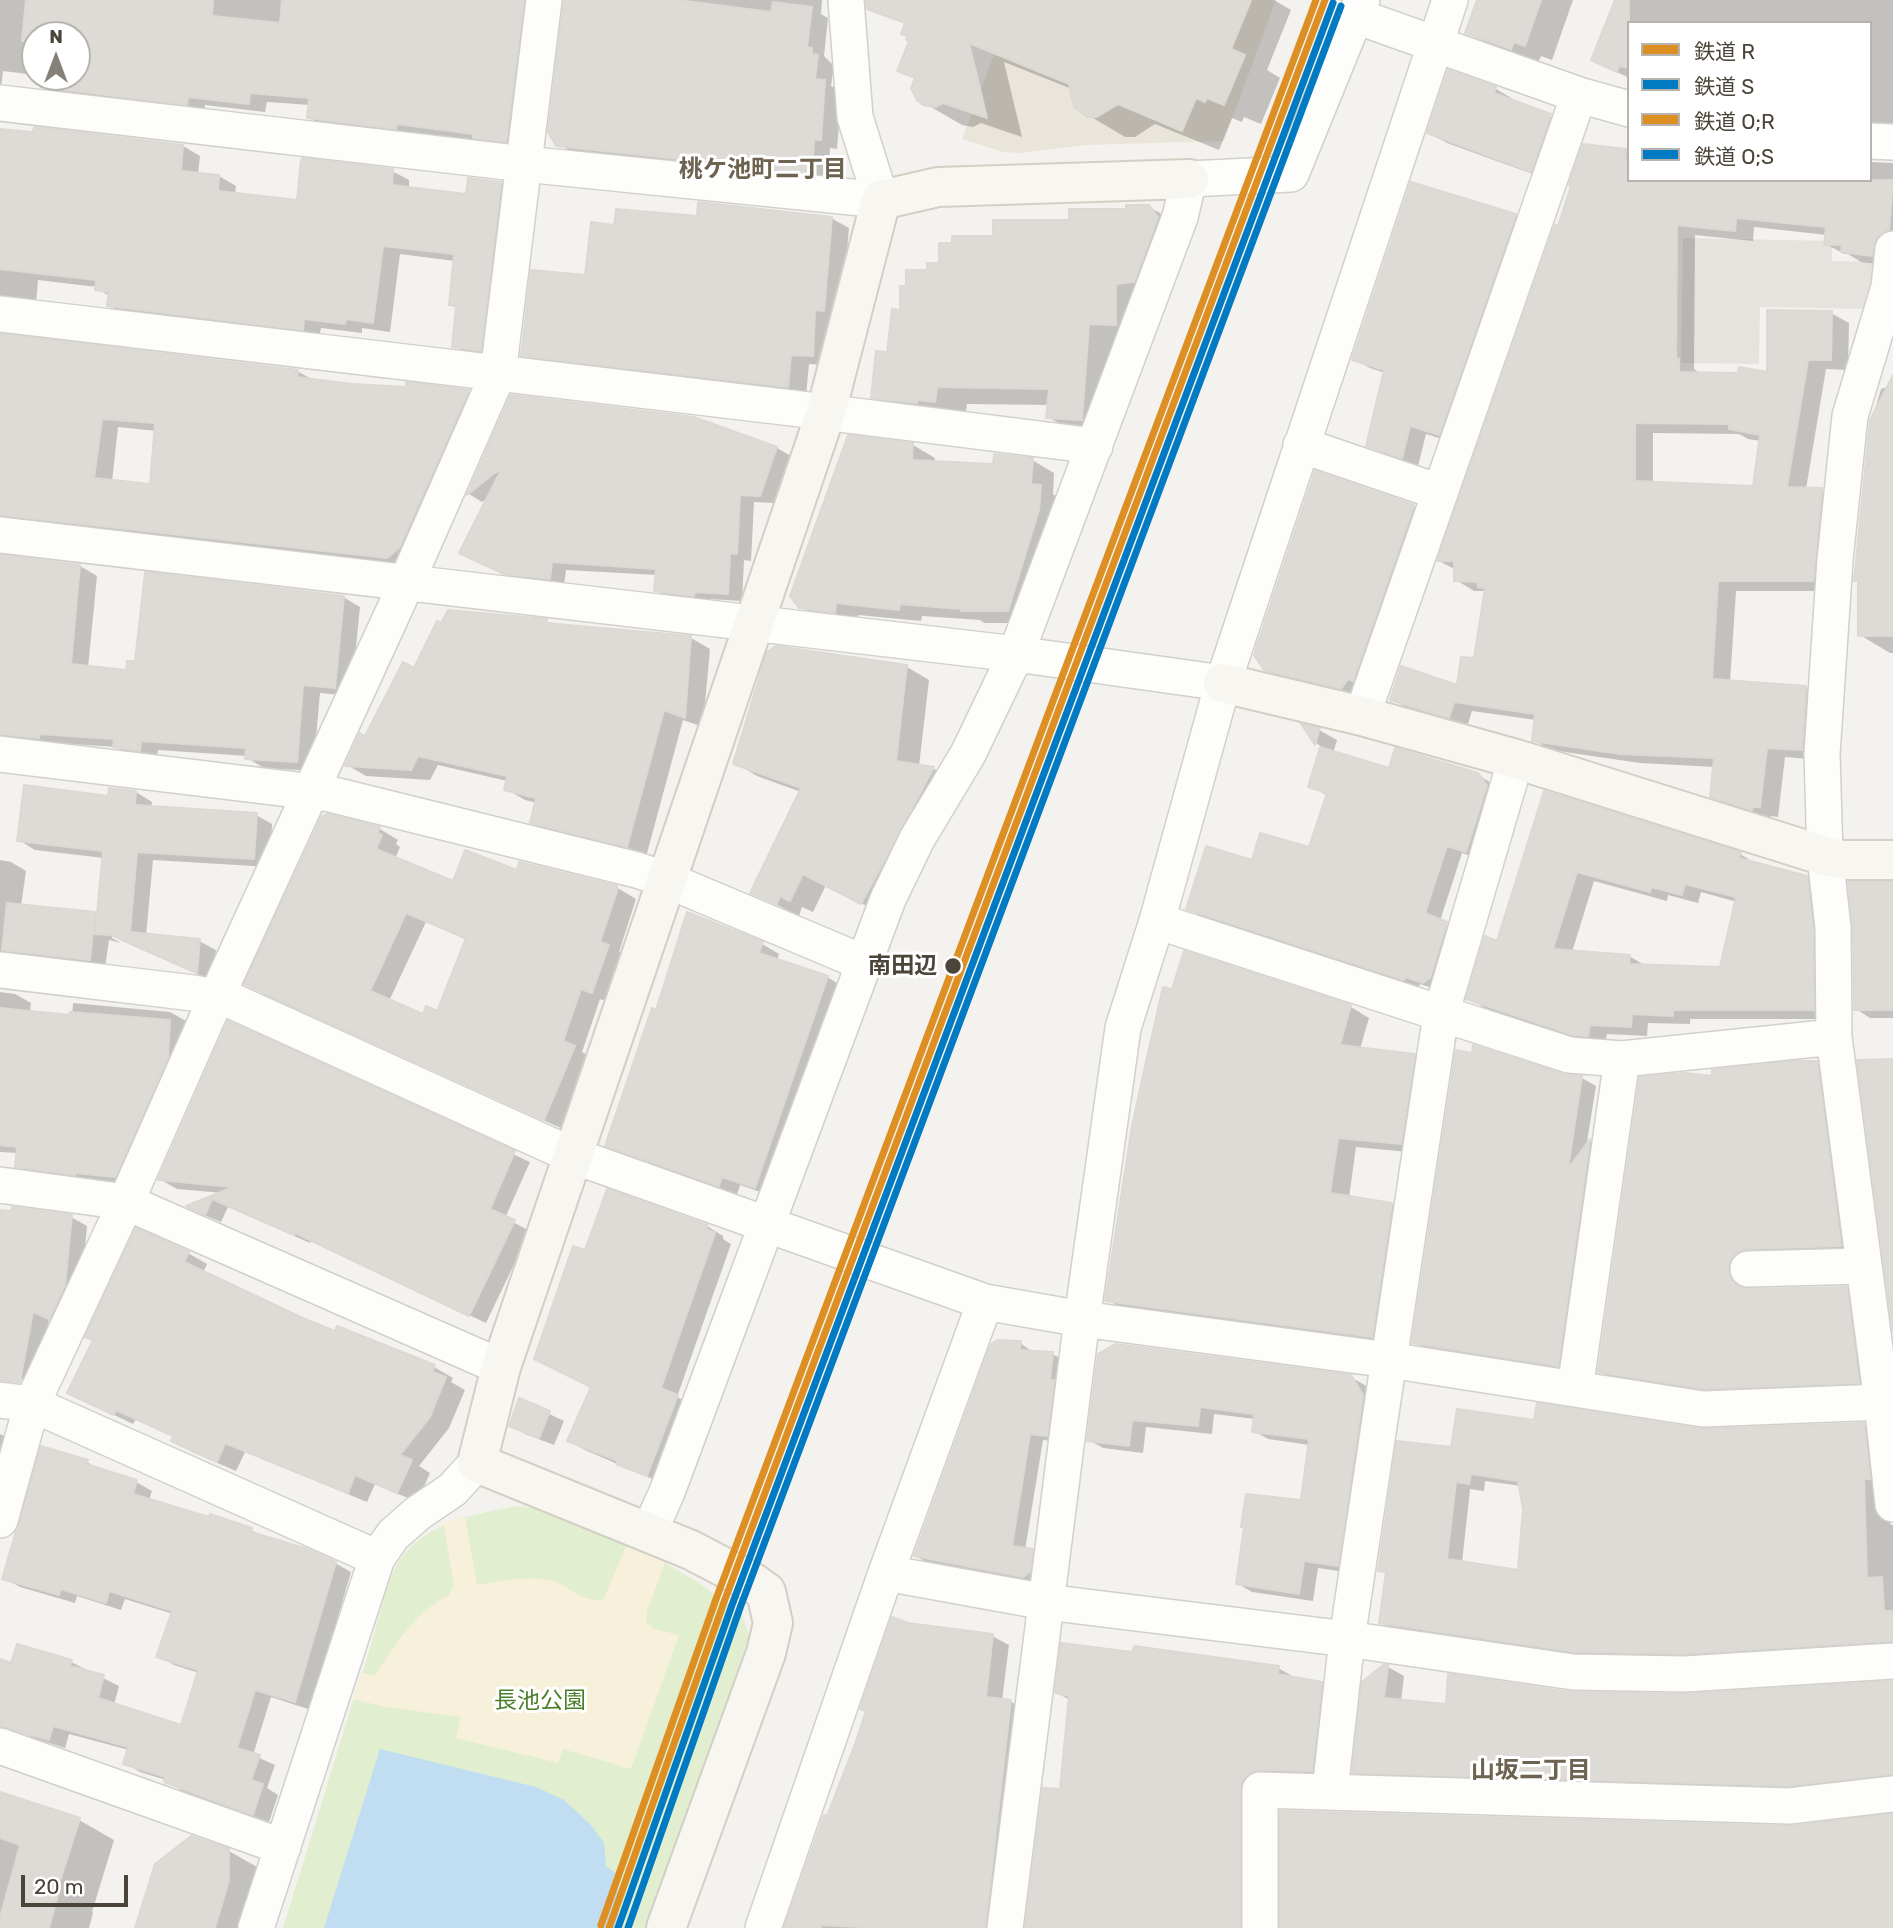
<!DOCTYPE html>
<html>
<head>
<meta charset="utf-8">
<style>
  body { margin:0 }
  #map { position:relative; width:1893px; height:1928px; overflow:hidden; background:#f4f2ee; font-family:Rubik,"Noto Sans JP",sans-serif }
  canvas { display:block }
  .legend { position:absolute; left:1627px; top:21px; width:245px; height:161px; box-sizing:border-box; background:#fff; border:2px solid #b7b4b0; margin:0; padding:9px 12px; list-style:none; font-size:21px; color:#4b4439 }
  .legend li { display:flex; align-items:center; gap:14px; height:35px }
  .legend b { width:35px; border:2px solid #b7b4b0 }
  .north { position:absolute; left:21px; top:21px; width:70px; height:70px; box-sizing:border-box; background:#fff; border:2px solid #b7b4b0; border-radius:50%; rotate:0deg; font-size:19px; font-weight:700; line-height:28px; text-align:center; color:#4b4439 }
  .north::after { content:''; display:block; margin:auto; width:24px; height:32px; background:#868178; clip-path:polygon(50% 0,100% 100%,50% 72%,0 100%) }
  .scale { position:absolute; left:21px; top:1875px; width:107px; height:32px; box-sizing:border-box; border:4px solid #4b4439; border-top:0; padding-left:9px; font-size:21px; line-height:24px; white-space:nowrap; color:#4b4439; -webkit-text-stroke:5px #fff; paint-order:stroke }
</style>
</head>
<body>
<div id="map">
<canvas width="1893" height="1928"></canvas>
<ul class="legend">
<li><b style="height:9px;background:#dd8f23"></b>鉄道 R</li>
<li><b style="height:9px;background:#007ac2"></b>鉄道 S</li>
<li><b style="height:9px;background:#dd8f23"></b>鉄道 O;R</li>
<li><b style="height:9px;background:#007ac2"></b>鉄道 O;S</li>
</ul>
<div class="north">N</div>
<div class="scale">20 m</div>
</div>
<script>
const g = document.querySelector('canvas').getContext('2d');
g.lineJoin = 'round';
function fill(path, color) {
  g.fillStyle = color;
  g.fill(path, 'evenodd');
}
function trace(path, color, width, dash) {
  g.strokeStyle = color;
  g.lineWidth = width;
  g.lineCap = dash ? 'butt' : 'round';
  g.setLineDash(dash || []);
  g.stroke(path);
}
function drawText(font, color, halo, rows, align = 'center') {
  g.font = font + ' Rubik,"Noto Sans JP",sans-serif';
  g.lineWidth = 6;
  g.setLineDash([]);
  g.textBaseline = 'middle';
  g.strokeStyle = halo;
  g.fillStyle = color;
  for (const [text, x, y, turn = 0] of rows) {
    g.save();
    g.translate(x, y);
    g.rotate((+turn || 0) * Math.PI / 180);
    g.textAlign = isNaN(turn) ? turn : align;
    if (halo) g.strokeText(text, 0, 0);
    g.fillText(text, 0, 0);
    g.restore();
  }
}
const education = new Path2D(`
  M1005,0H1276L1224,141L1086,145L1021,153L1003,152L962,139L1013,4Z`);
const green = new Path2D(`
  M516,1506L561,1512L665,1563L696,1581L742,1614L749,1636L706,1765L644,1928H283C313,1833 341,1737 372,1642C378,1621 389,1573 402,1557C431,1521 473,1515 516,1506Z`);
const sand = new Path2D(`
  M465,1516L477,1585C499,1582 526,1575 548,1580C569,1584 578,1602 603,1600L627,1544L665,1563L647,1611L646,1622L654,1629L679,1635L631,1769L563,1749L558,1763L456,1738L461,1717L385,1707L353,1699L362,1673L375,1675C396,1644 415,1612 449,1595L454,1584L443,1523Z`);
const parking = new Path2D(`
  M1683,238L1832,241V261L1882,262L1869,309L1760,307L1759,364L1681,363Z`);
const water = new Path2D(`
  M380,1749L536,1787L564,1800L590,1824L604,1843L606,1866L618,1875V1928H324Z`);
const shadow = new Path2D(`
  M0,0H543L523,150L491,147L482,141L413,132V137L326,127L309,118L310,105L267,102L265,112L205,105L204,113L59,96L43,87L44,77H77V35H35V75L3,71L0,96Z
  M565,0H822L821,14L828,18L824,56L834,66L831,86L842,91L837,149L830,148L829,181L575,154L558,144Z
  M907,0H1274L1291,10L1267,70L1280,78L1261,124L1244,117L1242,122L1232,118L1219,150L1155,124L1135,137H1125L1088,115L1072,89L1004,62L1022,137L981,123L973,127L962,125L924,103L916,80L899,70L911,41L907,24Z
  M1479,0H1573L1552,60L1541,56L1538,63L1494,48L1467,33Z
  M1617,0H1893V131L1870,143V23H1629V78L1593,60Z
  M1449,72L1496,89L1513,99L1512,102L1550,116L1568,126L1549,180L1447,143L1429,133Z
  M0,130L183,146L200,156L198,174L219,176L236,186L235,195L299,201L392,171L409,180V189L468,196L501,183L518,193L497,359L471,356L454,346L458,308L451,304L455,261L400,254L390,332L362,328V333L321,328L319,338L125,315L108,305L110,296L97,289V287L38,280L36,305L0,313Z
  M1626,150L1629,152V180H1870V162L1893,163V254L1890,265L1861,262L1848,254H1844L1826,244L1827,235L1754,227L1753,241L1695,235L1694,369L1697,371V374H1768L1831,313L1849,323L1848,370L1826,369L1806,489L1822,490L1840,500L1831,591H1736L1730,682L1806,688L1824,698L1820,760L1785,757L1778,817L1771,816L1770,819L1730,807L1712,796L1715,767L1640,763L1551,750L1533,740L1536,720L1472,711L1467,727L1410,710L1392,699L1458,687L1476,660L1486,591H1474L1456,580V570L1439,561L1559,228ZM1653,433L1739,434L1748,439L1761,441L1755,487L1653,484Z
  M1149,207L1180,224L1113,437L1078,435L1048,417L1049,405L967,404L965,419L904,414L873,397L908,288L929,272L995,238Z
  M1515,215L1532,225L1455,443L1426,434L1418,466L1384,454L1368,445L1385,373L1370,368L1354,359Z
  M698,218H831L849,228L841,320L830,365L809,364L806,396L540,365L522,355L587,277L616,227Z
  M0,335L297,371L315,381L407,389L408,384L468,392L485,401L404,567L0,534ZM118,427L156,431L151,486L112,482Z
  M1893,385V653H1890L1860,635V583L1856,580L1872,420L1881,389Z
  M512,397L777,448L791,456L774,503L754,502L751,561L744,560L742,601L709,599L708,603L671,599L656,590L657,575L566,570L564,586L520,581L461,552L490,496L482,502L469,494ZM508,459L511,462L495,474V470Z
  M913,445L935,458L934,463L995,466L1032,460L1054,473L1053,494L1062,500L1031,623H984L980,620L922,616L921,621L858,615L857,624L823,620L801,607Z
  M1316,473L1414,507L1438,521L1367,702L1291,684L1265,669Z
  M0,556L80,566L97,576L88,668L128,672L137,663L343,597L360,607L351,696L320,693L313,771L264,768L247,758V756L158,750L157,759L132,756L116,747L56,743V747L0,745Z
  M546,621L555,626L691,638L710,649L703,727L683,720L646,857L551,833L532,822L537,803L525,800L506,789L507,781L438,765L430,780L366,776L347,765L415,670Z
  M907,667L929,680L919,766L934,769L955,781L884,915L826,885L813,912L802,907L799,916L753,893L801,792L757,776L735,763Z
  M1305,727L1319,730L1337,740L1333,753L1390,770L1478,775L1493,784L1480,859L1462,853L1440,921L1461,932L1438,990L1420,984L1419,987L1203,917L1188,909L1253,862L1310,849L1328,796L1310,786L1322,747L1316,743Z
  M136,792L152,802L151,808L256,815L272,824L270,867L153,860L146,936L199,941L216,950L213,981L129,944L112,934V938L121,943L109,940L105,968L0,966V860L11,862L26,871L21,906L98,915L104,858L35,850L19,840L110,798Z
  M1546,793L1740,854L1757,864L1806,878L1823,887L1830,1019H1690V1024L1648,1023L1647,1036L1607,1034L1605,1045L1591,1044L1485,1008L1468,998L1498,943ZM1594,881L1667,901L1668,895L1698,903L1701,892L1737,902L1722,969L1646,966L1629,956L1572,952Z
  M328,816L380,829L398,840L396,844L400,847L395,859L454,883L616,887L636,899L619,952L627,957L611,1003L600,999L582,1052L593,1058L563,1129L265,995L247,984ZM426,922L467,940L438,1013L424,1016L389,1001Z
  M1893,883V1018H1870L1856,1009Z
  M688,914L762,944L779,954L777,961L827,977L844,987L772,1196L740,1185L737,1195L624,1155L607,1145L657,1012Z
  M1185,953L1351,1007L1369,1018L1360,1049L1414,1056L1432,1067L1419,1153L1356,1147L1349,1198L1392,1205L1410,1216L1390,1347L1126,1310L1107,1300Z
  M0,992L15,994L31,1003L30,1013L72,1017L73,1003L170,1012L186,1021L183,1067L131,1185L33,1175L17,1166L18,1153L0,1152Z
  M229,1023L530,1162L505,1218L530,1231L486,1323L311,1241L310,1243L228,1207L221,1222L204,1215L190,1206L223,1193L177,1189L161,1180Z
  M1816,1063L1832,1071L1856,1254L1743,1280L1746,1289L1846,1288L1862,1297L1874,1391L1721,1397L1615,1380L1600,1371L1714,1078Z
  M1562,1076L1582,1078L1596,1086L1586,1148L1591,1141L1604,1149L1572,1373L1428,1350L1414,1342Z
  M71,1217L87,1226L81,1294L65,1327L49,1319L39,1382L0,1376V1225Z
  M707,1226L723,1236V1239L731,1244L677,1397L694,1406L664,1484L585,1450L569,1441L593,1388L586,1252Z
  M188,1253L207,1264L203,1273L304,1321L434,1367L453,1378L451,1382L465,1390L449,1428L419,1466L430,1473L417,1502L375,1484L367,1502L245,1452L236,1471L192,1452L173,1441L175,1437L136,1419L133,1424L89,1403Z
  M1020,1343L1033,1352L1052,1354L1066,1361L1060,1442L1043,1440L1025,1550L1032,1551L1045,1559L1037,1584L930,1564L917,1557L993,1345Z
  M1100,1355L1350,1377L1365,1385L1377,1404L1352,1573L1318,1568L1313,1601L1252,1592L1238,1584L1302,1502L1310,1445L1268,1439L1254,1431L1255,1419L1214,1414L1212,1434L1146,1427L1143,1453L1103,1448L1089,1440Z
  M520,1400L564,1421L554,1445L525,1434L511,1425Z
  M1536,1422L1700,1431L1864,1425L1878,1433L1887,1516L1891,1525H1893V1649L1700,1661L1591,1659L1395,1631L1380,1622L1387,1574L1380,1570L1453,1449ZM1485,1481L1521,1486L1524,1509L1520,1572L1462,1563L1470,1489L1484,1491Z
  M0,1434L18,1443L0,1509Z
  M87,1462L102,1471L136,1482L152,1491L149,1500L251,1530L268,1539L335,1563L351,1572L311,1710L271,1697L253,1755L275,1765L267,1788L278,1795L269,1822L182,1791L166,1780L140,1772L125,1763L129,1750L69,1734L65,1748L33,1738L18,1729L0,1713V1662L12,1665L71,1662L119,1686L114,1705L182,1727L199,1673L174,1665L159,1656L173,1614L125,1599L121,1610L77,1596L75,1603L20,1587L4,1578Z
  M908,1624L992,1636L1009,1645L1002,1701H1010L1026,1711L1002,1928H786L828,1818Z
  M1388,1667L1404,1676L1401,1701L1447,1706L1570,1694L1685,1696L1893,1683V1784L1805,1794L1370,1781L1354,1772Z
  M1278,1668L1294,1677L1321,1683L1337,1693L1328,1780L1278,1778L1255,1928H1027L1062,1791L1070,1700L1057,1693Z
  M0,1794L79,1820L114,1840L92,1912L93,1913L89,1928H0Z
  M229,1851L264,1871L256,1928H137Z`);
const building = new Path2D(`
  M26,0H213L212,16L280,23L282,0H524L506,142L473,138V134L397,124L396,129L307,118L309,98L250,93L249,104L188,97L187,105L41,87L42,77H77V35H35V43L22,41Z
  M564,0H678L771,12L773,2L812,7L807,47L812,48V54L818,55L815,79L825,80L821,140H814L812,173L556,146L548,132Z
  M866,0H1251L1231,49L1245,55L1224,105L1207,98L1205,102L1196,98L1182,131L1118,104L1097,117H1087L1074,107L1069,84L969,43L987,118L943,103L935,107L923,105L917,100L911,88L915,78L897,71L909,41L906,40L907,36L901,34L905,23L867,9Z
  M1477,0H1541L1525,46L1514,42L1511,49L1465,33Z
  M1615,0H1629V68L1619,66L1617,72L1591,60Z
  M1448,70L1496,87L1494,93L1551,114L1531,172L1427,133Z
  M34,127L183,145L181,171L219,175L218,191L297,200L301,160L303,158L393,169L392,185L466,194L468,178L501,182L481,351L452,347L456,306L449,305L454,254L383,246L373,323L346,319L345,324L304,319L303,330L107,306L109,292L95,290L96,280L0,269V129L33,132Z
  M1583,144L1626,149L1625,159H1629V180H1893L1889,230L1876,238L1872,256L1841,252L1842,245H1824L1826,227L1736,218L1735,231L1677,225L1676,358L1679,359V372L1738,373L1739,367L1767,372V310L1832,311L1831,360H1808L1787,487L1822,488L1813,581H1718L1712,679L1806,686L1802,750L1767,748L1760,807H1753L1752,810L1710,797L1714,758L1620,754L1532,741L1535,714L1454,702L1449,718L1390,700L1401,666L1457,685L1461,657L1474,658L1485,588L1478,587V582L1454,581V561H1437L1555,225L1558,226L1571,186L1569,185ZM1635,423L1729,424V429L1760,435L1753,486L1635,481Z
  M1411,182L1516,214L1439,435L1410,426L1402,458L1366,446L1384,370L1352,360Z
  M698,202L832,217L824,311L815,310L813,356L791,355L788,387L521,356L531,270L585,275L591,222L614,225L616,209L697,216Z
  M1126,205H1149L1158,217L1134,282L1116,284V325L1089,324L1082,420L1046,418L1049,389L937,387L935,402L917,400V403L871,398L876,351L887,352L892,309L900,310V286H906V270H927V263H939V243H952V236H993V220H1069V209H1126Z
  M0,334L298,370L297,377L352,384L406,387V382L469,390L399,548L387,558L0,515ZM102,419L155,423L150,484L94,478Z
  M1893,375V636H1858V581H1854L1870,420Z
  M511,395L694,417L777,447L760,496L740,495L737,554L730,553L728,594L695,592L694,596L654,591L656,569L552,562L550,579L504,574L459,553L503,466L467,495Z
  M848,435L913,443L912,460L993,464L994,454L1033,458L1031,484L1041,485L1039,510L1008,611H961V609L900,604L899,610L836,603L835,613L799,608L790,596Z
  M1315,471L1414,505L1353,681L1348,679L1341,689L1264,670L1254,655Z
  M0,555L80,565L71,664L126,670L127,661H135L145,572L344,596L335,688L303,685L297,762L245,759L246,748L141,741L140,751L113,747L114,739L40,734L39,738L0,734Z
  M448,610L547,619L546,623L691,636L685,718L664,710L627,847L530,823L536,798L504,790L507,776L418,756L411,770L345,766L360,733L365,736L403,662L414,668L437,621L441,623Z
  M776,646L907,665L896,761L934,767L861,904L803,874L790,901L780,896L777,904L750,893L801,788L733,764L767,652Z
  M1301,724L1320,728L1315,745Z
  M1320,747L1389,768L1395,748L1478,773L1487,785L1466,852L1447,846L1425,913L1447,922L1430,978L1423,983L1405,977L1404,980L1186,909L1206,846L1252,860L1260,833L1309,847L1327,793L1308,787Z
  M24,785L108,796L109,788L136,791L135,805L257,813L254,859L137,852L130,932L200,939L197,973L111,935L95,934L103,851L17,841Z
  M1544,791L1741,852L1739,858L1807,876L1813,928L1814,1010H1673V1016L1632,1014L1631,1027L1590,1025L1588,1036L1573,1035L1466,999L1485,936L1497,941ZM1577,872L1650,892L1651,887L1682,895L1685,884L1736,897L1720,967L1629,964L1630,955L1553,949Z
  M328,814L380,827L377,833L382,835L376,849L453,881L465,850L517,870L519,862L617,886V891L600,942L609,945L592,993L581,989L563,1041L575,1046L544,1120L244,984L322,816ZM406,913L466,938L437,1011L426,1006L423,1014L370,991Z
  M1848,882H1893V1010H1854L1853,927Z
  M7,903L95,912L90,960L2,950Z
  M687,912L763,942L759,953L828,976L755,1188L722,1177L719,1186L605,1146L652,1008L656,1010Z
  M1184,951L1351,1005L1340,1045L1415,1054L1401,1144L1338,1138L1330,1193L1392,1203L1372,1337L1105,1301L1132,1126L1144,1071L1163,987L1172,989Z
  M0,1008L70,1015V1012L170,1020L168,1058L115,1177L76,1173L75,1175L15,1167L17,1147L0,1145Z
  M228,1021L515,1151L490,1209L515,1220L469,1316L295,1233L294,1235L212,1199L205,1215L186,1206L233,1187L158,1180Z
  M1473,1045L1563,1074L1582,1076L1568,1169L1590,1139L1558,1366L1412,1343L1456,1050L1472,1053Z
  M1893,1059V1331L1857,1060Z
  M1795,1061H1817L1841,1246L1747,1249L1737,1252L1731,1259L1728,1270L1731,1279L1738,1286L1748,1289L1847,1287L1859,1383L1704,1389L1598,1372L1640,1077L1685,1073L1712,1076V1070Z
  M607,1189L707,1225L706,1229L715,1233L661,1388L678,1395L647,1476L616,1464L618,1461L567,1441L591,1387L534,1359L573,1246L585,1250Z
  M12,1207L72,1215L65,1285L49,1319L33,1312L20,1382L0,1380V1210L11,1211Z
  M136,1228L189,1252L184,1262L305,1319L335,1331L337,1326L435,1365L432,1372L446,1377L430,1417L400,1455L412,1460L397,1493L355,1475L348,1493L225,1443L217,1462L171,1441L173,1436L116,1410L114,1415L67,1393L93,1340L85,1337Z
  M998,1340L1021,1341L1020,1350L1053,1352L1050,1382L1054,1380L1047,1436L1030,1434L1012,1546L1033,1549L1030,1572L1023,1577L914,1556L991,1344Z
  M1115,1344L1351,1375L1363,1395L1338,1566L1304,1561L1299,1594L1236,1584L1244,1527H1241L1246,1494L1301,1500L1309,1439L1252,1432L1254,1414L1200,1407L1198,1426L1132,1420L1129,1446L1087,1441L1098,1354Z
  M519,1398L550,1411L539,1438L509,1426Z
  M1537,1403L1700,1429L1864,1423L1870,1479H1864L1867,1578L1882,1577L1884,1611H1892L1893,1641L1685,1654L1575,1652L1379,1623L1386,1572L1378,1571L1397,1441L1451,1447L1457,1409L1534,1420ZM1471,1474L1518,1481L1523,1509L1518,1570L1447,1559L1456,1482L1469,1484Z
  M41,1446L88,1460L86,1464L137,1480L133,1494L209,1517L210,1514L252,1528L251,1532L308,1549L336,1562L295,1702L255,1690L237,1748L260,1755L251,1780L263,1784L253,1815L164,1782L165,1777L123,1764L128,1747L53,1726L49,1740L0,1726V1659L11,1663L17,1644L72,1660L70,1666L104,1675L98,1698L181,1725L198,1670L156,1657L172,1611L109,1591L106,1603L61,1589L59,1595L2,1579Z
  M892,1617L908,1623L993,1634L986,1697L1011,1700L985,1928H879L822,1925L821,1928H784L824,1815L827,1816L855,1744L866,1711L860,1709Z
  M1061,1643L1132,1652L1134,1646L1279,1666L1278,1674L1322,1682L1312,1771L1260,1770L1250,1773L1242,1780L1240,1790V1928H1025L1043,1788L1060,1789L1069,1696L1055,1693Z
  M1383,1665H1388L1384,1698L1446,1704L1448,1674L1570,1692L1685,1694L1893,1681V1774L1788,1786L1352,1773L1362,1682Z
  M0,1792L80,1818L57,1891H59L49,1928H0V1918L20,1845L0,1838Z
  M1280,1811L1788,1826L1893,1814V1928H1280Z
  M191,1836L229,1849V1880L215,1928H135L155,1864Z`);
const street = new Path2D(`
  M1356,16L1579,95L1629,109
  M0,103L524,164L881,200L855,117L846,0
  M1870,141L1893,142
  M1893,249L1889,287L1850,416L1835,560L1822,754L1825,856L1833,927L1834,1037L1882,1402L1893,1504
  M0,314L792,408L1095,446
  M1301,445L1439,492
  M0,535L1016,654L1223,683
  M1362,716L1579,95
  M0,754L330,794L637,870L667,880L864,963
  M1157,921L1569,1055L1622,1059L1834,1037
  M0,970L193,993L230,1000L574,1156L985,1302
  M0,1185L126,1202L501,1367
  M1748,1269L1864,1266
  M1575,1389L1622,1059
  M0,1400L32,1404L377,1558
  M0,1520L32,1404L126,1202L216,998L396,606L498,374L544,0
  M649,1532L667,1492L888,899L917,839L968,754L1016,654L1180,217L1189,179L1291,174L1362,0
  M886,1573L1046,1602L1347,1639L1573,1672L1685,1674L1893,1661
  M0,1746L283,1847
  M1330,1791L1347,1639L1441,1014L1516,759
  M256,1928L377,1558L393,1535L418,1513L452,1490L477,1463
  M763,1928L886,1573L985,1302L1082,1319L1389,1360L1703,1409L1882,1402
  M1005,1928L1082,1319L1123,1028L1157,921L1223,683L1450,0
  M1260,1928V1790L1789,1806L1893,1794`);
const secondary = new Path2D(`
  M1223,683L1362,716L1516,759L1825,856L1843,860H1893
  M666,1928L766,1653L773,1623L766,1592L752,1582L691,1550L477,1463L501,1367L826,412L881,200L938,187L1189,179`);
const rail1 = new Path2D(`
  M609,1928L724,1602L1325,0`);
const rail2 = new Path2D(`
  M618,1928L732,1605L1333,3`);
const rail3 = new Path2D(`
  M601,1925L716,1599L1316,0`);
const rail4 = new Path2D(`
  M628,1928L740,1608L1341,6`);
const markers = [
  [953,966,9,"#4b4439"]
];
const stopNames = [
  ["南田辺",937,966]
];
const parkNames = [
  ["長池公園",540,1701]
];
const neighbourhoodNames = [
  ["桃ケ池町二丁目",763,170],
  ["山坂二丁目",1531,1771]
];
fill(education, '#eae5da');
fill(green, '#e1eecf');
fill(sand, '#f7f0da');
fill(parking, '#e6e3df');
fill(water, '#c0ddf1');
fill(shadow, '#0003');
fill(building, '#dedbd6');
trace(building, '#dcd9d4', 2);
trace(street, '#d2d0cb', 38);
trace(secondary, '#d3cfc5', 42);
trace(street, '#fdfdfc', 35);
trace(secondary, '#f7f6f1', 38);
trace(rail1, '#dd8f23', 7);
trace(rail2, '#007ac2', 7);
trace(rail3, '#dd8f23', 7);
trace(rail4, '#007ac2', 7);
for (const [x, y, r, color] of markers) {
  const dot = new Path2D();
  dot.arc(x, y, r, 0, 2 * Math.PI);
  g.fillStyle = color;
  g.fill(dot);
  trace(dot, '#fff', 2.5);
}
drawText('bold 23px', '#4b4439', '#fff', stopNames, 'right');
drawText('23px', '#4a7f2a', '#fff', parkNames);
drawText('bold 24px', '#6e6250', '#fff', neighbourhoodNames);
</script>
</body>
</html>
